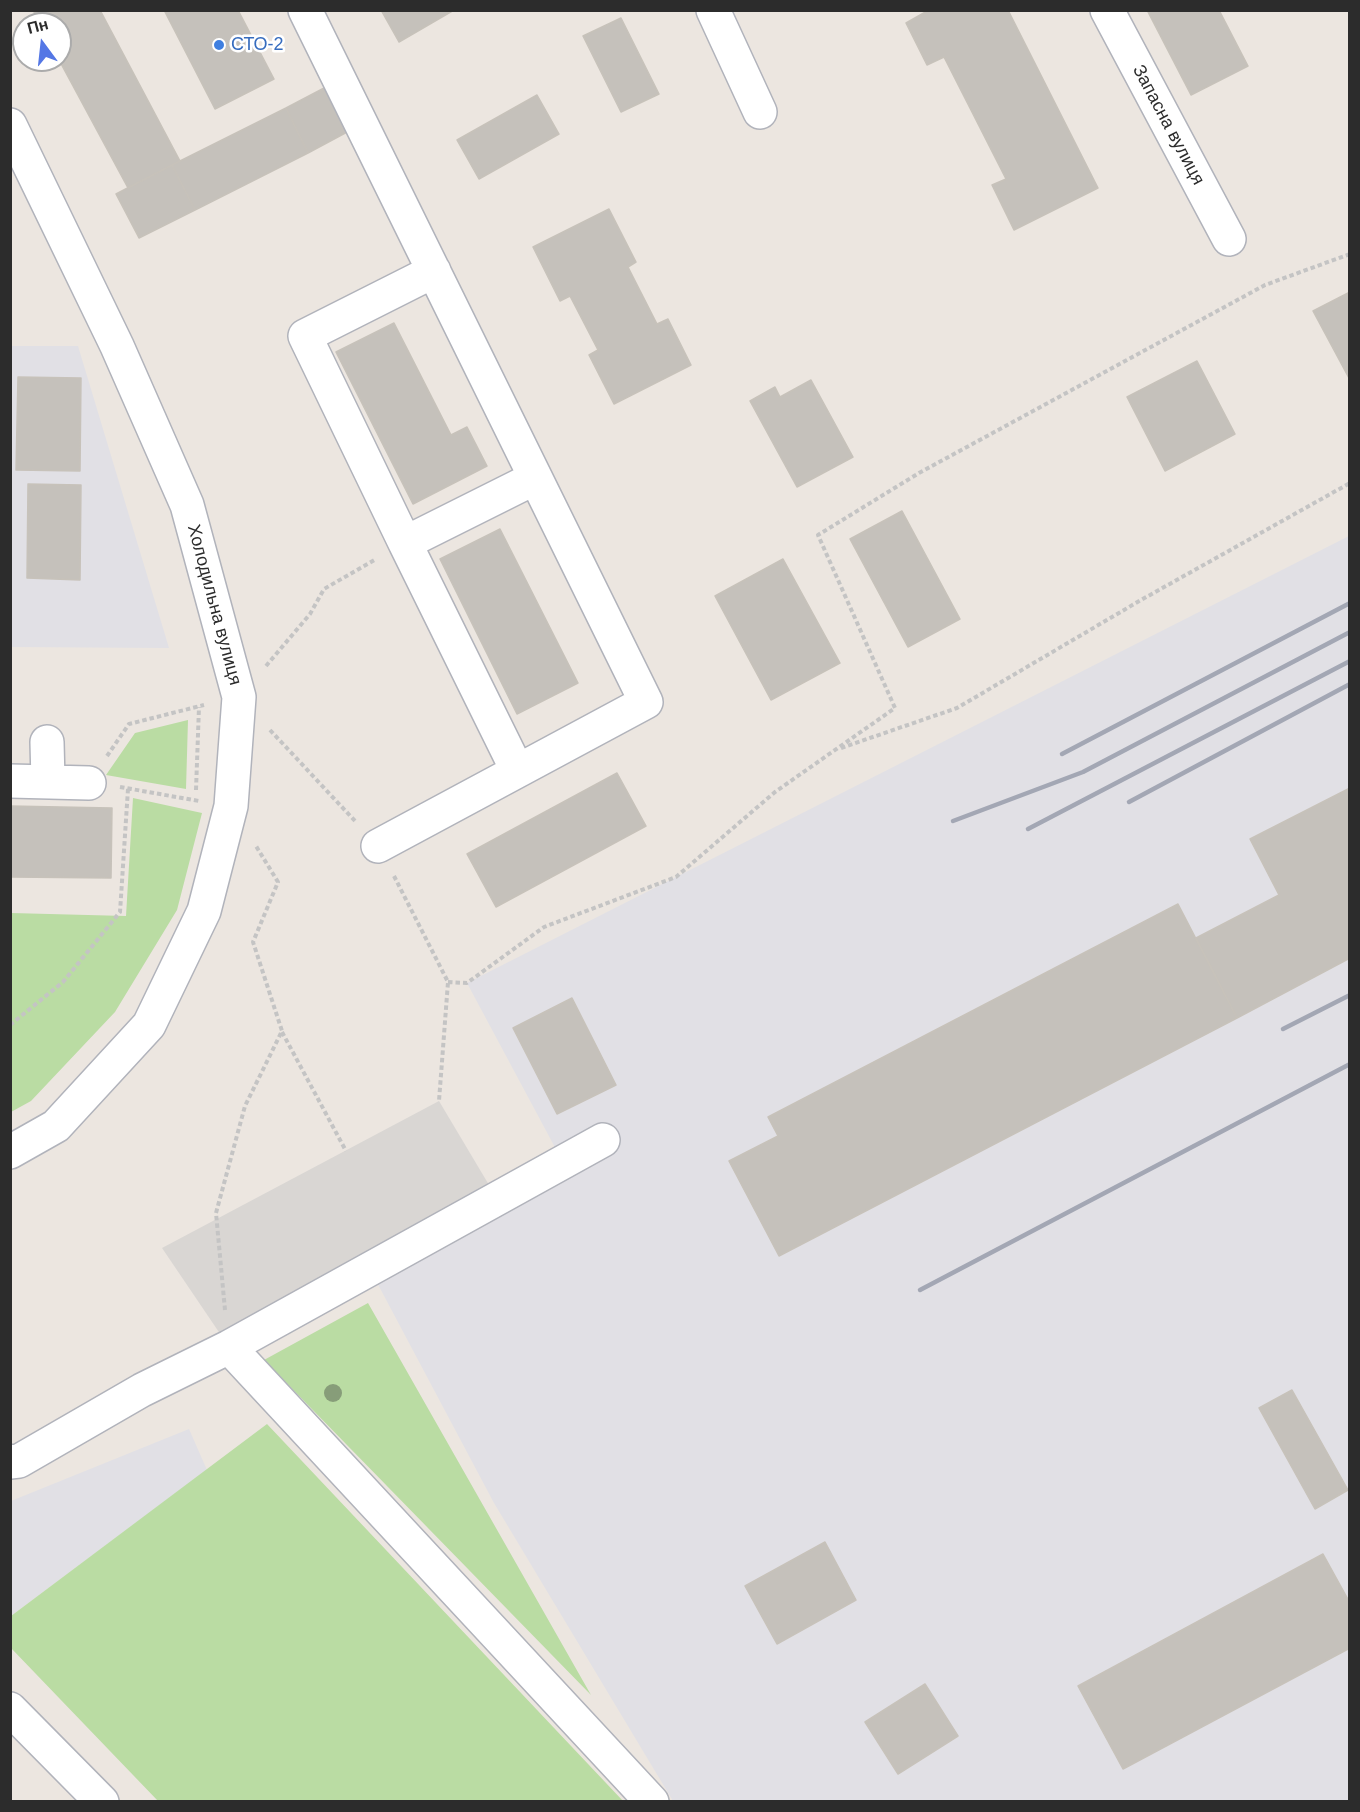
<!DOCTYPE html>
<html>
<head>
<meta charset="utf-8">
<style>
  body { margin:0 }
  #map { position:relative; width:1360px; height:1812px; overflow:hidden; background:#ece6e0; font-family:Arial,sans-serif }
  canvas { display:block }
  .frame { position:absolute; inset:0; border:12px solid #2c2c2c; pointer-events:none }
  .north { position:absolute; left:12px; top:12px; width:60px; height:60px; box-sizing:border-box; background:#fff; border:2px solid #ababab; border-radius:50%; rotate:345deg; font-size:16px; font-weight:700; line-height:24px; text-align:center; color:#2c2c2c }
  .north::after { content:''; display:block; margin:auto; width:21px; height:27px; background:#5477e5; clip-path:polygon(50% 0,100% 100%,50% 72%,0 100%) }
</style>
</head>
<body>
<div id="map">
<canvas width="1360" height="1812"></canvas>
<div class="frame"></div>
<div class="north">Пн</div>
</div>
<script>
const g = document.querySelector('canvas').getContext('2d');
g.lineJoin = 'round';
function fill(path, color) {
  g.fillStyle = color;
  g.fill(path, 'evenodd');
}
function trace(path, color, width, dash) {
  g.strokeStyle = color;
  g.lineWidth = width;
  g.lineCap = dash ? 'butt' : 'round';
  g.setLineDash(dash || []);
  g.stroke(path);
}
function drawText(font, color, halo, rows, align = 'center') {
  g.font = font + ' Arial,sans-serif';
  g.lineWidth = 5;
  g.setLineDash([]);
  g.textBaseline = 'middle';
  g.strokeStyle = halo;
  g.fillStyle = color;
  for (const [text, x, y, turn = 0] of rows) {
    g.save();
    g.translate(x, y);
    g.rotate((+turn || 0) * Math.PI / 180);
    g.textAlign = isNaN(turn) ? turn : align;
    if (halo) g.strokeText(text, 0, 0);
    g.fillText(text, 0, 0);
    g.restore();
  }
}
const industrial = new Path2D(`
  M11,346H78L169,648L11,647Z
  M1349,536V1801H673L494,1503L365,1260L558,1153L467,983Z
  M189,1429L207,1470L11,1616V1501Z`);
const green = new Path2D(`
  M188,720L186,789L106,775L135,733Z
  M133,798L202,813L177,910L115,1012L31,1101L11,1112V913L126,916Z
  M368,1303L591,1695L264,1360Z
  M267,1424L623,1801H158L11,1648V1616Z`);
const plaza = new Path2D(`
  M439,1101L492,1190L229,1347L162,1248Z`);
const building = new Path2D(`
  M33,10H100L180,161L128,188L59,60L60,24H40Z
  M164,10H238L274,79L215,109Z
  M381,10H454L399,42Z
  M929,10H1008L1098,188L1014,230L992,185L1006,179L944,57L927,65L906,23Z
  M1147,10H1219L1248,66L1191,95Z
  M621,18L659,94L621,112L583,36Z
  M326,87L349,131L308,153L286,108Z
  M537,95L559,134L479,179L457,140Z
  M286,108L308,153L195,210L172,165Z
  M172,165L195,210L139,238L116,194Z
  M609,209L636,262L628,267L657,324L668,319L691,365L614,404L589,355L598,350L570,296L560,301L533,247Z
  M1350,292V380L1313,311Z
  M394,323L451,435L467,427L487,466L413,504L336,352Z
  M1197,361L1235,434L1165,471L1127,397Z
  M18,377L81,378L80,471L16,470Z
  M811,380L853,457L797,487L750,401L775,387L780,397Z
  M28,484L81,485L80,580L27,578Z
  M902,511L960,619L908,647L850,539Z
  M500,529L578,683L517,714L440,559Z
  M783,559L840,663L771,700L715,596Z
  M617,773L646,826L496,907L467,854Z
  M1350,788V958L1237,1018L1196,938L1279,895L1250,839Z
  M10,806L112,808L111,878L10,877Z
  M1178,904L1237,1018L779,1256L729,1161L778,1136L768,1117Z
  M572,998L616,1085L557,1114L513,1028Z
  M1292,1390L1348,1490L1315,1509L1259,1408Z
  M825,1542L856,1600L777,1644L745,1586Z
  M1323,1554L1350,1603V1648L1123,1769L1078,1686Z
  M925,1684L958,1736L898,1774L865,1722Z`);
const path = new Path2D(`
  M266,666L310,614L324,589L376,559
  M270,730L355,821
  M841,748L957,708L1141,600L1350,483
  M107,756L129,724L204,705
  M120,787L199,801
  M196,790L199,707
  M394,876L448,982L439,1101
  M448,982L467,983L544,927L676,877L775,792L895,708L818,535L919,473L1265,285L1350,254
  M10,1025L63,982L120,912L128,789
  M282,1032L346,1151
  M225,1310L216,1213L245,1106L282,1031L253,942L278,882L256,846`);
const minor = new Path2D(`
  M305,10L646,702L378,846
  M713,10L760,112
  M1107,10L1229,239
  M10,125L117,346L187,505L239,697L231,806L204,911L149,1025L56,1126L10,1152
  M405,543L305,336L434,271
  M47,742L48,781
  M517,770L405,543L535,478
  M10,781L89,783
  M229,1347L652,1802
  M10,1462L19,1461L142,1390L229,1347L603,1140
  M10,1709L102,1802`);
const rail = new Path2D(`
  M1062,754L1350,603
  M1129,802L1350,684
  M953,821L1083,772L1350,632
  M1028,829L1350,661
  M1283,1029L1350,995
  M920,1290L1350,1064`);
const trees = [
  [333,1393]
];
const markers = [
  [219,45,6,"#3f7fe0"]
];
const shopNames = [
  ["СТО-2",231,45]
];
const streetNames = [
  ["Запасна вулиця",1168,125,62],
  ["Холодильна вулиця",214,605,75]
];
fill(industrial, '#e1e0e5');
fill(green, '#badca3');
fill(plaza, '#d9d6d3');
fill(building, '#c5c1bb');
trace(building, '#c7c2ba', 1.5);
trace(minor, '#b1b3bb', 36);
trace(path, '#c4c4c4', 4, [4.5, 3]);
trace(minor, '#fff', 33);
trace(rail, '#a3a7b4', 4.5);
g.fillStyle = '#879d79';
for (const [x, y] of trees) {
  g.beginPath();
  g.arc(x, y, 9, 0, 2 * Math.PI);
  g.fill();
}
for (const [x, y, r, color] of markers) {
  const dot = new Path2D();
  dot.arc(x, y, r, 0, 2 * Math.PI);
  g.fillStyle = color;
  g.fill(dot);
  trace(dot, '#fff', 2);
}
drawText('18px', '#366cbe', '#fff', shopNames, 'left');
drawText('18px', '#2c2c2c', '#fff', streetNames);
</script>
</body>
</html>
